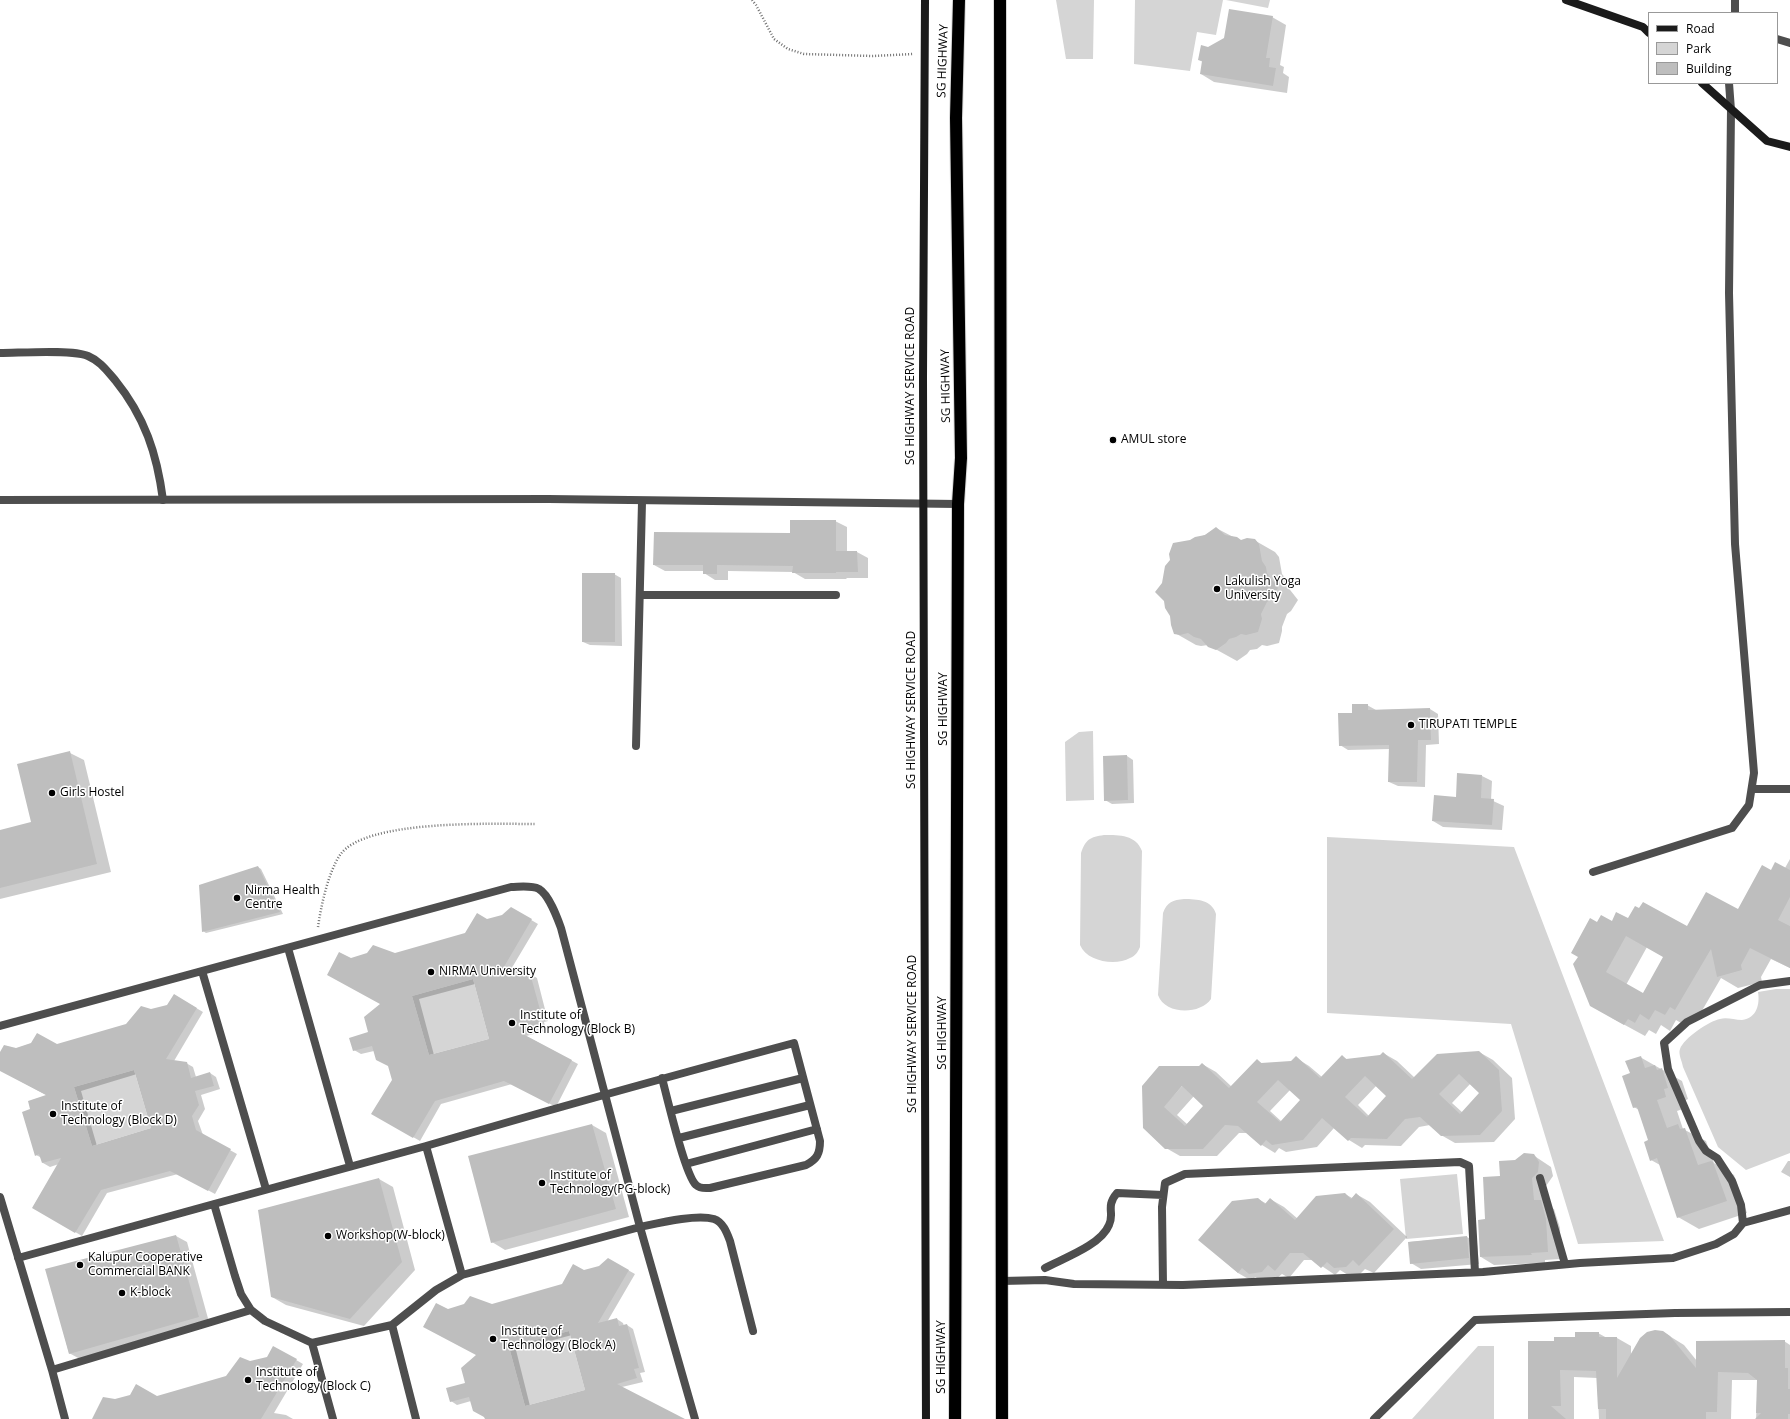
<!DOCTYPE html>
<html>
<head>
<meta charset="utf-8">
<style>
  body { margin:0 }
  #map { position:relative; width:1790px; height:1419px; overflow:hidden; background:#fff; font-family:"Open Sans",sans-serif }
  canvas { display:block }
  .legend { position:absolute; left:1648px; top:12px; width:130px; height:72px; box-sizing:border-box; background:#fff; border:1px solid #999; margin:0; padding:5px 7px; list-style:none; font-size:12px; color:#000 }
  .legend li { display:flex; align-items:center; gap:8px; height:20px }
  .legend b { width:20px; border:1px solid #999 }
</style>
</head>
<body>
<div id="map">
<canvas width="1790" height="1419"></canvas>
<ul class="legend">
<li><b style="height:5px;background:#1b1b1b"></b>Road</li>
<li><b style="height:11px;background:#d5d5d5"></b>Park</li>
<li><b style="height:11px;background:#bebebe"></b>Building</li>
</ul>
</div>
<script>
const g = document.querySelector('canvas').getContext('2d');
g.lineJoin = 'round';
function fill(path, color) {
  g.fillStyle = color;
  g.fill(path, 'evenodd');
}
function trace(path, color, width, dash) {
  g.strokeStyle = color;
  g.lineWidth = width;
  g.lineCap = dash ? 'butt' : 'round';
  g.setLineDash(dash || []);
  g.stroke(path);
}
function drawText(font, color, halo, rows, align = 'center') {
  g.font = font + ' "Open Sans",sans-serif';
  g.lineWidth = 3;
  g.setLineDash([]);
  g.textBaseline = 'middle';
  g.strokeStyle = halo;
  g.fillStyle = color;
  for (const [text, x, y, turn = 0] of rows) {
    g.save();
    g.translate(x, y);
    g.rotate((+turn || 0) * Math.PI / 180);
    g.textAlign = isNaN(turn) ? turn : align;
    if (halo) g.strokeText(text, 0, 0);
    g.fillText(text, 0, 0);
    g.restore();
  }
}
const green = new Path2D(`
  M1056,0H1094L1093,59H1066Z
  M1135,0H1223L1216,35L1197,32L1190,71L1134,64Z
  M1226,0H1270L1268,8Z
  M1093,731L1094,800L1066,801L1065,742L1079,732Z
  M1104,835C1120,835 1136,835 1142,851L1140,947C1138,952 1135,956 1130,958C1116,966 1087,962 1080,945L1081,853C1086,839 1090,837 1104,835Z
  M1327,837L1514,847L1664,1241L1578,1244L1511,1024L1327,1013Z
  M1184,899C1197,899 1212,900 1216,914L1211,999C1200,1015 1165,1015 1158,995L1163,913C1167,902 1173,900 1184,899Z
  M473,979L489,1039L429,1055L412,996Z
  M1776,989H1790V1153L1746,1170L1718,1147L1683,1067C1682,1061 1678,1054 1680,1049C1684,1038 1709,1021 1720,1019C1727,1017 1734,1020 1742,1020C1757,1018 1760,1004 1758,992Z
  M134,1070L151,1128L92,1146L74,1087Z
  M1457,1174L1463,1234L1406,1239L1400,1179Z
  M569,1331L585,1390L525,1406L509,1347Z
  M1478,1346H1494V1419H1412Z`);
const shadow = new Path2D(`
  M1272,17L1286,25L1280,65L1284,67L1283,73L1289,77L1287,93L1214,82L1201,74L1203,62L1199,60L1208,48Z
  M835,521L847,527V552H857L868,558V578H847L846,579H805L793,572L728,571V580H715L704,573V571H665L654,565L791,534Z
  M1216,528L1241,541L1254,540L1275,552L1279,557L1282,574L1286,579L1287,586L1298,600L1291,611L1287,614L1282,627V631L1279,643L1267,646L1262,645L1257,649L1250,650L1247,654L1237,661L1208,645L1201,646L1196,645L1175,633L1163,583L1190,541L1205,535Z
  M614,574L621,578L622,646L590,645L583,642Z
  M1367,705L1376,710L1430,709L1438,714L1439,744L1426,745L1425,787L1398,786L1389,782L1390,749L1348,750L1340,745L1353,714Z
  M70,753L84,760L111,872L0,899V831L33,823Z
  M1127,756L1133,760L1134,803L1112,804L1105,800Z
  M1482,776L1492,781L1491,800L1504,806L1502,830L1443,827L1433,821Z
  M1790,859V968L1771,959L1761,977L1762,982L1738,988L1721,978L1696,1021L1686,1026L1676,1020L1670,1031L1661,1025L1656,1034L1649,1030L1645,1036L1612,1018L1598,924L1628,920L1688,927L1739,911L1771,871L1785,868ZM1647,947L1664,957L1643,994L1626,985Z
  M258,867L261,869L283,914L206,933L203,931Z
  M511,908L538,924L510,971L520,968L526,972L527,975L530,974L537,978L548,1021L544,1022L546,1031L526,1036L578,1064L556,1107L512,1084L441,1104L420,1141L373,1114L393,1080L389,1066L374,1051L361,1054L354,1050L369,1033L381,1004L351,959L395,954L466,934L487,920L503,916ZM475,984L490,1039L434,1055L419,999Z
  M174,995L203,1012L174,1061L186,1063L193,1067L196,1077L210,1073L216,1077L220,1089L201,1095L205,1109L198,1121L203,1135L237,1154L215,1194L178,1174L107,1193L82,1236L33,1207L59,1164L50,1167L43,1163L42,1158L36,1155L31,1110L48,1096L0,1070V1054L16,1049L57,1045L127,1025L151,1010L168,1006ZM137,1074L153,1129L97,1146L81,1091Z
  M1479,1052L1493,1060L1512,1078L1515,1119L1494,1142L1455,1143L1441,1135L1430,1125L1419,1127L1401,1146L1365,1145L1362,1148L1349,1140L1334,1128L1317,1147L1286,1152L1279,1148L1275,1153L1262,1145L1248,1133H1239L1217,1156H1180L1166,1148L1144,1128L1202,1064L1216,1072L1232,1087L1257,1060L1263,1064L1292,1062L1296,1058L1309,1066L1322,1077L1342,1056L1348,1060L1381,1056L1383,1053L1397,1061L1415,1078ZM1471,1083L1480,1093L1463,1113L1452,1103ZM1377,1085L1388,1096L1369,1116L1358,1105ZM1290,1090L1301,1100L1282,1122L1270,1111ZM1194,1096L1205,1106L1187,1124L1177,1115Z
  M1640,1057L1682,1081L1688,1099L1684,1101L1686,1108L1677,1111L1683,1129L1706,1141L1714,1163L1734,1175L1747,1213L1699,1229L1678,1217L1660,1165L1651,1160L1650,1141L1639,1110L1634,1107L1631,1074Z
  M592,1125L606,1133L629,1217L505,1250L492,1242Z
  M1533,1155L1551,1167L1553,1176L1546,1186L1547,1205L1554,1209L1560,1228L1561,1259L1545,1260V1263L1494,1265L1481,1257L1486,1220L1501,1177L1515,1161Z
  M1788,1161H1790V1177L1781,1172Z
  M379,1179L393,1187L415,1270L364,1326L286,1305L272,1297Z
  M1345,1194L1352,1198L1356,1194L1370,1202L1407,1237L1374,1273L1365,1269L1360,1274L1348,1275L1340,1270L1335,1275L1313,1260H1304L1289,1278L1282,1274L1276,1279L1263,1281L1255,1277L1252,1281L1238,1273L1200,1240L1258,1199L1267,1204L1270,1199L1284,1207L1298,1219Z
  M176,1236L187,1242L209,1322L80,1359L69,1353L47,1270Z
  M1467,1237L1477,1243L1479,1264L1421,1269L1411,1263L1409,1242Z
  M608,1259L635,1274L607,1322L617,1319L623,1323L624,1326L627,1325L633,1329L645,1372L640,1373L643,1382L622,1387L673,1419H486L471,1401L457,1405L451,1401L466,1384L478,1355L448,1310L492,1305L562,1285L584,1271L600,1267ZM572,1335L587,1390L530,1406L516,1350Z
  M1663,1332L1684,1345L1697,1361L1784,1341L1790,1345V1419H1756L1758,1380H1732L1731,1419H1599L1597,1378L1574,1377V1419H1529L1555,1342L1598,1333L1607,1338H1617L1631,1346V1356Z
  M274,1347L303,1364L274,1413L286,1415L293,1419H94L115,1400L157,1397L227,1377L250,1362L267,1358Z`);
const building = new Path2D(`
  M1229,9L1273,16L1266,58H1270L1269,67L1276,68L1273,86L1200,74L1202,61L1198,60L1201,45L1208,47L1224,38Z
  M790,520H836V551H857L858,572H836V573H792L793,566L717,565V574H703V565H653L654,532L790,533Z
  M1216,527L1225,535L1237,537L1241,540L1247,538L1255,539L1259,544L1262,561L1266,567L1267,573L1278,588L1271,599L1267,602L1261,614L1262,619L1258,632L1246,635L1241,634L1236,637L1229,639L1226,643L1216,650L1208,647L1201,639L1194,637L1188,633L1180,635L1174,634L1171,625L1170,616L1165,608L1164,601L1155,592L1162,583L1165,566L1170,560L1169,554L1173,543L1190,540L1195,537L1205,535Z
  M582,573H615V642H582Z
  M1352,704H1368V710L1430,708L1431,740H1418L1417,782H1388L1389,745L1339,746L1338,713H1352Z
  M70,751L97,864L0,888V830L31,822L17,764Z
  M1127,755L1128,800L1104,801L1103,756Z
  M1457,773L1482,775L1481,798L1494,799L1492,825L1432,821L1434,795L1456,797Z
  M1775,862L1790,870V897L1778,920L1790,926V968L1750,948L1741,965L1742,970L1717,977L1711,949L1675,1010L1670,1007L1665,1015L1655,1010L1649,1020L1640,1014L1635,1023L1628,1019L1624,1025L1590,1006L1573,964L1578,957L1571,953L1590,918L1597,922L1601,915L1612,921L1616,912L1628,918L1635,906L1639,908L1643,902L1687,926L1706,892L1738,909L1762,865L1771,870ZM1626,936L1663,957L1643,993L1606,972Z
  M258,866L280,912L202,932L199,885Z
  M511,907L532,919L501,972L520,967L522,975L530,973L542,1017L538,1018L540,1027L521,1033L572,1060L549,1104L504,1081L435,1101L413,1138L371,1114L392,1080L388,1066L376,1060L372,1046L353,1051L349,1038L368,1032L364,1017L380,1004L327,975L339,952L351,958L367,953L373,945L395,953L465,933L477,913L487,919L502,915ZM473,979L489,1039L429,1055L412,996Z
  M174,994L197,1008L166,1059L187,1062L191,1078L210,1072L214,1086L195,1091L199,1105L192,1116L196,1130L231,1149L208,1191L170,1171L101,1190L75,1233L32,1208L61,1158L42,1163L39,1154L35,1156L22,1112L30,1109L28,1101L46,1095L0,1071V1052L4,1045L16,1048L31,1043L37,1033L57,1044L126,1024L141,1006L151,1009L167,1005ZM134,1070L151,1128L92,1146L74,1087Z
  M1479,1051L1499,1070L1502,1111L1480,1135L1441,1136L1420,1117L1405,1119L1387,1139L1351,1138L1348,1141L1322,1118L1303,1140L1272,1145L1266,1140L1261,1146L1238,1126L1225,1125L1203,1149H1165L1143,1128L1142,1086L1159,1066H1199L1202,1063L1229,1088L1257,1059L1261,1063L1291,1061L1296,1056L1320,1078L1342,1055L1346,1059L1380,1055L1383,1052L1412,1079L1437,1054ZM1459,1074L1479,1093L1460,1114L1439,1094ZM1365,1076L1386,1096L1367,1117L1345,1097ZM1278,1080L1300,1100L1280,1122L1257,1102ZM1182,1086L1203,1106L1185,1126L1164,1107Z
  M1641,1056L1645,1068L1655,1065L1657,1070L1662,1068L1668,1088L1664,1089L1666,1097L1657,1100L1667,1128L1678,1124L1680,1129L1685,1128L1698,1165L1711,1161L1713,1162L1727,1201L1677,1218L1657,1158L1650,1161L1644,1142L1648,1140L1637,1107L1633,1108L1622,1076L1630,1073L1625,1061Z
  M592,1124L616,1209L491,1243L468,1156Z
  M1524,1153L1534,1154L1539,1162L1538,1172L1532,1178L1534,1200H1541L1546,1219L1548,1252L1531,1253L1532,1255L1480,1257L1478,1220L1485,1219L1483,1177L1500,1176L1499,1161L1515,1160Z
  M379,1178L402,1262L350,1319L271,1297L258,1210Z
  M1345,1193L1351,1199L1356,1193L1394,1229L1359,1266L1353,1260L1346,1267L1334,1268L1327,1262L1321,1268L1303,1253H1290L1275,1271L1268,1265L1262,1272L1249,1274L1242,1268L1238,1273L1198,1240L1232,1201L1258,1198L1265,1204L1270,1198L1295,1220L1316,1196Z
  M176,1235L199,1317L69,1354L45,1269Z
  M1467,1236L1469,1258L1410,1264L1408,1242Z
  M608,1258L629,1270L598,1323L617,1318L619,1326L627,1324L639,1368L634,1369L637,1378L617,1384L685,1419H485L484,1417L473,1411L469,1397L450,1402L446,1388L465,1383L461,1368L476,1355L423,1327L436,1303L448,1309L464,1304L470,1296L492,1304L562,1284L573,1264L584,1270L599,1266ZM569,1331L585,1390L525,1406L509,1347Z
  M1655,1330L1663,1331L1670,1336L1696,1368V1341L1785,1340V1368H1788V1389H1790V1414H1788V1419H1755L1761,1413H1756L1757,1380L1748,1373L1718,1372L1717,1412H1706V1419H1606V1409H1598L1596,1371L1560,1370L1561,1406H1551L1566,1419H1528V1341H1554V1337H1575V1332H1599V1337H1617V1378L1640,1338L1647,1332Z
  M273,1346L297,1359L261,1419H92L103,1397L115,1399L130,1395L136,1384L157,1396L226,1376L240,1357L250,1361L267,1357Z`);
const path = new Path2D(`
  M752,0L756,5L774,39L788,49L804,54L873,56L913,54
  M318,927C321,906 328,873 340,855C365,819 493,824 535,824`);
const lane = new Path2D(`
  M0,353C20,353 72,349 88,356C100,361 107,371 115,380C145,417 157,454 163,500
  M640,595H836
  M636,746L642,502
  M288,948L350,1166
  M202,971L266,1189
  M0,1026L511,887C519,887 531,885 539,889C549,895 557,917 561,928L640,1227L695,1419
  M671,1111L803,1078
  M679,1138L810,1105
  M426,1146C548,1110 671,1076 794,1043L820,1141C820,1154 817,1159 806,1165L710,1188C705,1188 700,1189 696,1185C685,1175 667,1097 662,1078
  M686,1164L817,1129
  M1540,1178L1565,1264
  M0,1197L52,1370L65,1419
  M1743,1223L1790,1210
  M18,1258L214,1204
  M1045,1268C1064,1258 1101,1245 1109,1225C1115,1213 1105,1207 1117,1193L1163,1195
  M462,1275L426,1146L214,1204L235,1276L241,1294L251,1310L265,1321L312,1343L392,1325L436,1290L462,1275L640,1227C659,1223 696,1214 714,1219C723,1222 727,1233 730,1241L753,1331
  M1002,1281L1045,1280L1074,1284L1183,1285L1483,1272L1580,1263L1673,1258L1716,1244L1734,1234L1743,1223L1741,1205L1732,1181L1717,1158L1706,1151L1699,1141L1668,1069L1664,1043L1687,1022L1760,985L1790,981
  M1163,1285L1162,1207L1165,1183L1185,1174L1460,1162L1469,1166L1475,1272
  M392,1325L416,1419
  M312,1343L333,1419
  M52,1370L251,1310
  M1374,1419L1475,1320L1675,1313L1790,1312`);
const street = new Path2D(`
  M1735,0V13
  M1777,39L1790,43
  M0,500L548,499L958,504
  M1752,789H1790
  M1593,872L1732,828L1749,805L1754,773L1735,544L1729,293L1731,110L1729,83`);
const secondary = new Path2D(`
  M925,0L923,377L926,1419
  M1566,0L1643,27L1649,33
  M1702,83L1767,141L1790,147`);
const highway = new Path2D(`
  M1000,0L1002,1419
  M955,1419L958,504L961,458L956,118L959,0`);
const markers = [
  [1113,440,4,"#000"],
  [1217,589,4,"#000"],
  [1411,725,4,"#000"],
  [52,793,4,"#000"],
  [237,898,4,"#000"],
  [431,972,4,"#000"],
  [512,1023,4,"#000"],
  [53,1114,4,"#000"],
  [542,1183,4,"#000"],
  [328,1236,4,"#000"],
  [80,1265,4,"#000"],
  [122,1293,4,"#000"],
  [493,1339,4,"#000"],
  [248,1380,4,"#000"]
];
const streetNames = [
  ["SG HIGHWAY",943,61,-88],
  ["SG HIGHWAY SERVICE ROAD",911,386,-90],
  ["SG HIGHWAY",946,386,-91],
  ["SG HIGHWAY",944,709,-90],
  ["SG HIGHWAY SERVICE ROAD",912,710,-90],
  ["SG HIGHWAY",943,1033,-90],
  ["SG HIGHWAY SERVICE ROAD",913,1034,-90],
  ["SG HIGHWAY",942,1357,-90]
];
const poiNames = [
  ["AMUL store",1121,440],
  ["Lakulish Yoga",1225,582],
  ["University",1225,596],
  ["TIRUPATI TEMPLE",1419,725],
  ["Girls Hostel",60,793],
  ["Nirma Health",245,891],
  ["Centre",245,905],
  ["NIRMA University",439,972],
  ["Institute of",520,1016],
  ["Technology (Block B)",520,1030],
  ["Institute of",61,1107],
  ["Technology (Block D)",61,1121],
  ["Institute of",550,1176],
  ["Technology(PG-block)",550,1190],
  ["Workshop(W-block)",336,1236],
  ["Kalupur Cooperative",88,1258],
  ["Commercial BANK",88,1272],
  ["K-block",130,1293],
  ["Institute of",501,1332],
  ["Technology (Block A)",501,1346],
  ["Institute of",256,1373],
  ["Technology (Block C)",256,1387]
];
fill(green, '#d5d5d5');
fill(shadow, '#0003');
fill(building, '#bebebe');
trace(highway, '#dbdbdb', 14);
trace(path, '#707070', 2.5, [1, 2]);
trace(lane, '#4e4e4e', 8);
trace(street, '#4e4e4e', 8);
trace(secondary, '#1b1b1b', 8);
trace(highway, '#000', 12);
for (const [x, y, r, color] of markers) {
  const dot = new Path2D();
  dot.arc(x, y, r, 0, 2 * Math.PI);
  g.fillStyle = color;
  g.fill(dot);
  trace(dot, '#fff', 1.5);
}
drawText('12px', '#000', '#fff', streetNames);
drawText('12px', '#000', '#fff', poiNames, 'left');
</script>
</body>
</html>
